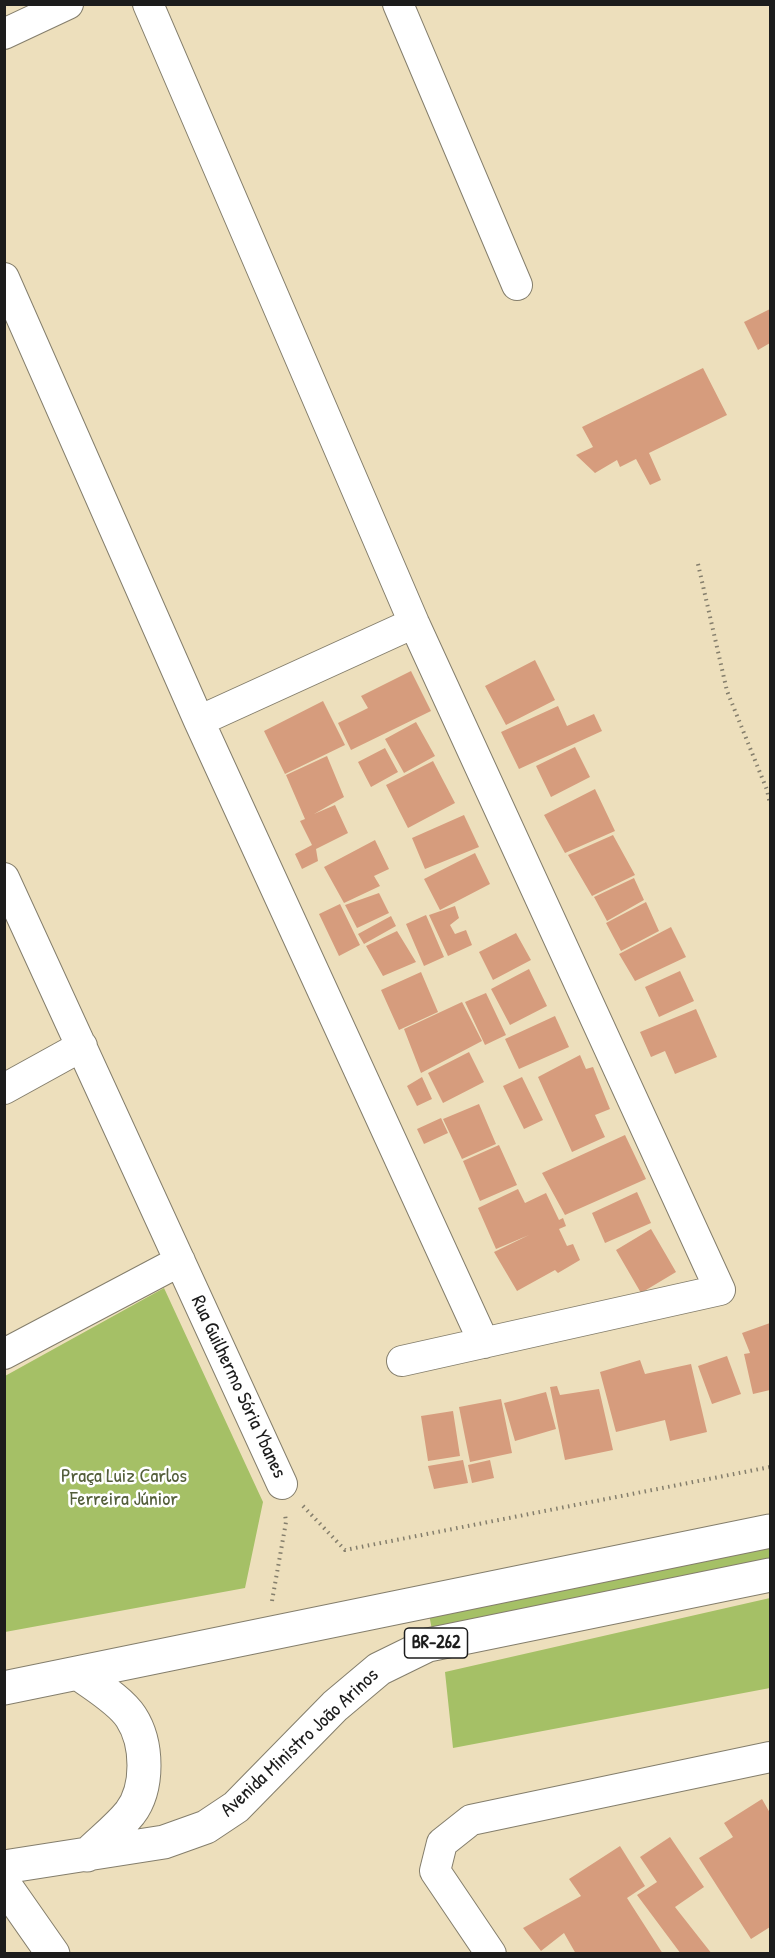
<!DOCTYPE html>
<html>
<head>
<meta charset="utf-8">
<style>
  body { margin:0 }
  #map { position:relative; width:775px; height:1958px; overflow:hidden; background:#eddfbc; font-family:"Patrick Hand",sans-serif }
  canvas { display:block }
  .frame { position:absolute; inset:0; border:6px solid #1c1c1c; pointer-events:none }
</style>
</head>
<body>
<div id="map">
<canvas width="775" height="1958"></canvas>
<div class="frame"></div>
</div>
<script>
const g = document.querySelector('canvas').getContext('2d');
g.lineJoin = 'round';
function fill(path, color) {
  g.fillStyle = color;
  g.fill(path, 'evenodd');
}
function trace(path, color, width, dash) {
  g.strokeStyle = color;
  g.lineWidth = width;
  g.lineCap = dash ? 'butt' : 'round';
  g.setLineDash(dash || []);
  g.stroke(path);
}
function drawText(font, color, halo, rows, align = 'center') {
  g.font = font + ' "Patrick Hand",sans-serif';
  g.lineWidth = 5;
  g.setLineDash([]);
  g.textBaseline = 'middle';
  g.strokeStyle = halo;
  g.fillStyle = color;
  for (const [text, x, y, turn = 0] of rows) {
    g.save();
    g.translate(x, y);
    g.rotate((+turn || 0) * Math.PI / 180);
    g.textAlign = isNaN(turn) ? turn : align;
    if (halo) g.strokeText(text, 0, 0);
    g.fillText(text, 0, 0);
    g.restore();
  }
}
const green = new Path2D(`
  M164,1288L263,1502L245,1588L5,1632V1376Z
  M770,1541V1562L432,1630L428,1609Z
  M770,1598V1688L453,1748L445,1672Z`);
const building = new Path2D(`
  M770,309V343L758,350L744,322Z
  M703,368L727,415L649,453L661,480L650,485L636,459L620,467L617,460L595,473L576,455L593,447L582,427Z
  M535,660L555,700L506,725L485,686Z
  M411,671L431,711L351,750L338,723L368,708L361,696Z
  M323,701L345,745L285,774L264,731Z
  M558,706L567,726L594,714L602,731L519,769L501,732Z
  M416,722L435,756L404,773L385,739Z
  M575,747L590,777L551,797L536,766Z
  M385,748L398,772L371,787L358,762Z
  M327,756L344,797L314,814L335,805L348,833L316,849L318,861L302,869L295,854L312,845L300,821L305,819L286,775Z
  M433,761L455,803L408,828L386,785Z
  M595,789L615,831L565,853L544,815Z
  M464,815L479,847L425,869L412,838Z
  M613,835L635,875L592,896L568,855Z
  M375,840L389,869L374,876L380,886L344,903L324,867Z
  M475,853L490,884L440,910L424,879Z
  M634,878L644,900L607,921L594,897Z
  M379,893L389,913L357,928L345,905Z
  M646,902L659,931L621,951L606,923Z
  M340,904L360,945L339,956L319,914Z
  M455,906L459,918L450,925L455,934L466,930L472,945L448,956L429,915Z
  M426,915L444,957L424,966L406,924Z
  M391,916L396,926L364,944L358,934Z
  M671,927L686,957L635,981L619,954Z
  M397,931L416,962L383,976L366,946Z
  M516,933L531,960L493,980L479,952Z
  M529,969L547,1006L510,1025L491,989Z
  M680,971L694,1001L659,1017L645,987Z
  M421,972L438,1012L399,1030L381,990Z
  M486,993L506,1035L485,1045L465,1002Z
  M462,1002L482,1041L421,1073L404,1029Z
  M696,1009L717,1057L675,1074L665,1051L651,1057L640,1032Z
  M555,1016L569,1047L519,1069L505,1039Z
  M469,1052L484,1082L443,1103L428,1073Z
  M580,1055L586,1069L593,1067L610,1109L595,1115L605,1137L572,1152L538,1077Z
  M422,1077L432,1099L417,1106L407,1086Z
  M522,1077L543,1120L524,1129L503,1086Z
  M479,1104L496,1144L462,1159L443,1119Z
  M441,1118L448,1133L424,1144L417,1129Z
  M625,1135L646,1179L565,1215L542,1173Z
  M499,1145L517,1185L480,1201L463,1161Z
  M518,1189L525,1203L546,1193L559,1220L563,1218L566,1226L559,1229L567,1246L573,1244L580,1260L558,1273L555,1270L517,1291L494,1252L529,1235L496,1249L478,1208Z
  M637,1192L651,1223L605,1243L592,1213Z
  M651,1229L676,1272L641,1293L616,1250Z
  M770,1323V1390L753,1394L744,1354L750,1353L742,1333Z
  M727,1356L741,1394L712,1404L698,1366Z
  M640,1360L645,1374L691,1364L707,1432L670,1441L665,1420L616,1432L600,1372Z
  M557,1386L560,1395L599,1389L613,1450L565,1460L550,1387Z
  M546,1392L556,1429L515,1441L504,1403Z
  M501,1399L512,1453L470,1462L459,1407Z
  M453,1411L460,1456L428,1461L421,1416Z
  M463,1460L468,1483L434,1489L428,1466Z
  M490,1460L494,1478L472,1483L468,1465Z
  M762,1799L770,1813V1927L751,1939L699,1858L733,1837L724,1823Z
  M670,1837L704,1887L675,1907L712,1954H681L637,1895L657,1882L640,1857Z
  M620,1846L645,1886L627,1898L663,1954H576L564,1933L541,1951L523,1928L581,1896L569,1879Z`);
const path = new Path2D(`
  M698,564L727,691L767,790L770,804
  M303,1506L345,1550L770,1467
  M272,1601L286,1522L285,1514`);
const minor = new Path2D(`
  M148,4L414,623L720,1290L402,1361
  M398,4L517,285
  M4,34L68,4
  M4,278L199,721L484,1343
  M199,721L414,623
  M4,878L282,1484
  M4,1089L82,1046
  M4,1354L180,1261
  M491,1954L435,1871L442,1843L471,1820L770,1757`);
const tertiary = new Path2D(`
  M4,1884L53,1954`);
const trunk = new Path2D(`
  M78,1673C94,1685 120,1700 131,1717C148,1743 149,1788 130,1813C118,1828 101,1841 87,1855
  M4,1688L770,1531
  M4,1867L164,1842L206,1827L236,1807L335,1706L379,1669L428,1645L770,1575`);
const shields = [
  [436,1643,63]
];
const shieldNames = [
  ["BR-262",436,1643]
];
const streetNames = [
  ["Rua Guilhermo Sória Ybanes",238,1387,65],
  ["Avenida Ministro João Arinos",300,1743,-43]
];
const parkNames = [
  ["Praça Luiz Carlos",124,1477],
  ["Ferreira Júnior",124,1500]
];
fill(green, '#a5c066');
fill(building, '#d69c7d');
trace(minor, '#847e6c', 32);
trace(tertiary, '#847e6c', 35);
trace(trunk, '#847e6c', 35);
trace(path, '#847e6c', 4, [1.5, 4.5]);
trace(minor, '#fff', 30);
trace(tertiary, '#fff', 33);
trace(trunk, '#fff', 33);
for (const [x, y, w] of shields) {
  const box = new Path2D();
  box.roundRect(x - w / 2, y - 15, w, 30, 4.5);
  g.fillStyle = '#fff';
  g.fill(box);
  trace(box, '#1c1c1c', 1.5);
}
drawText('bold 18px', '#1c1c1c', null, shieldNames);
drawText('20px', '#1c1c1c', '#fff', streetNames);
drawText('20px', '#535e3a', '#fff', parkNames);
</script>
</body>
</html>
